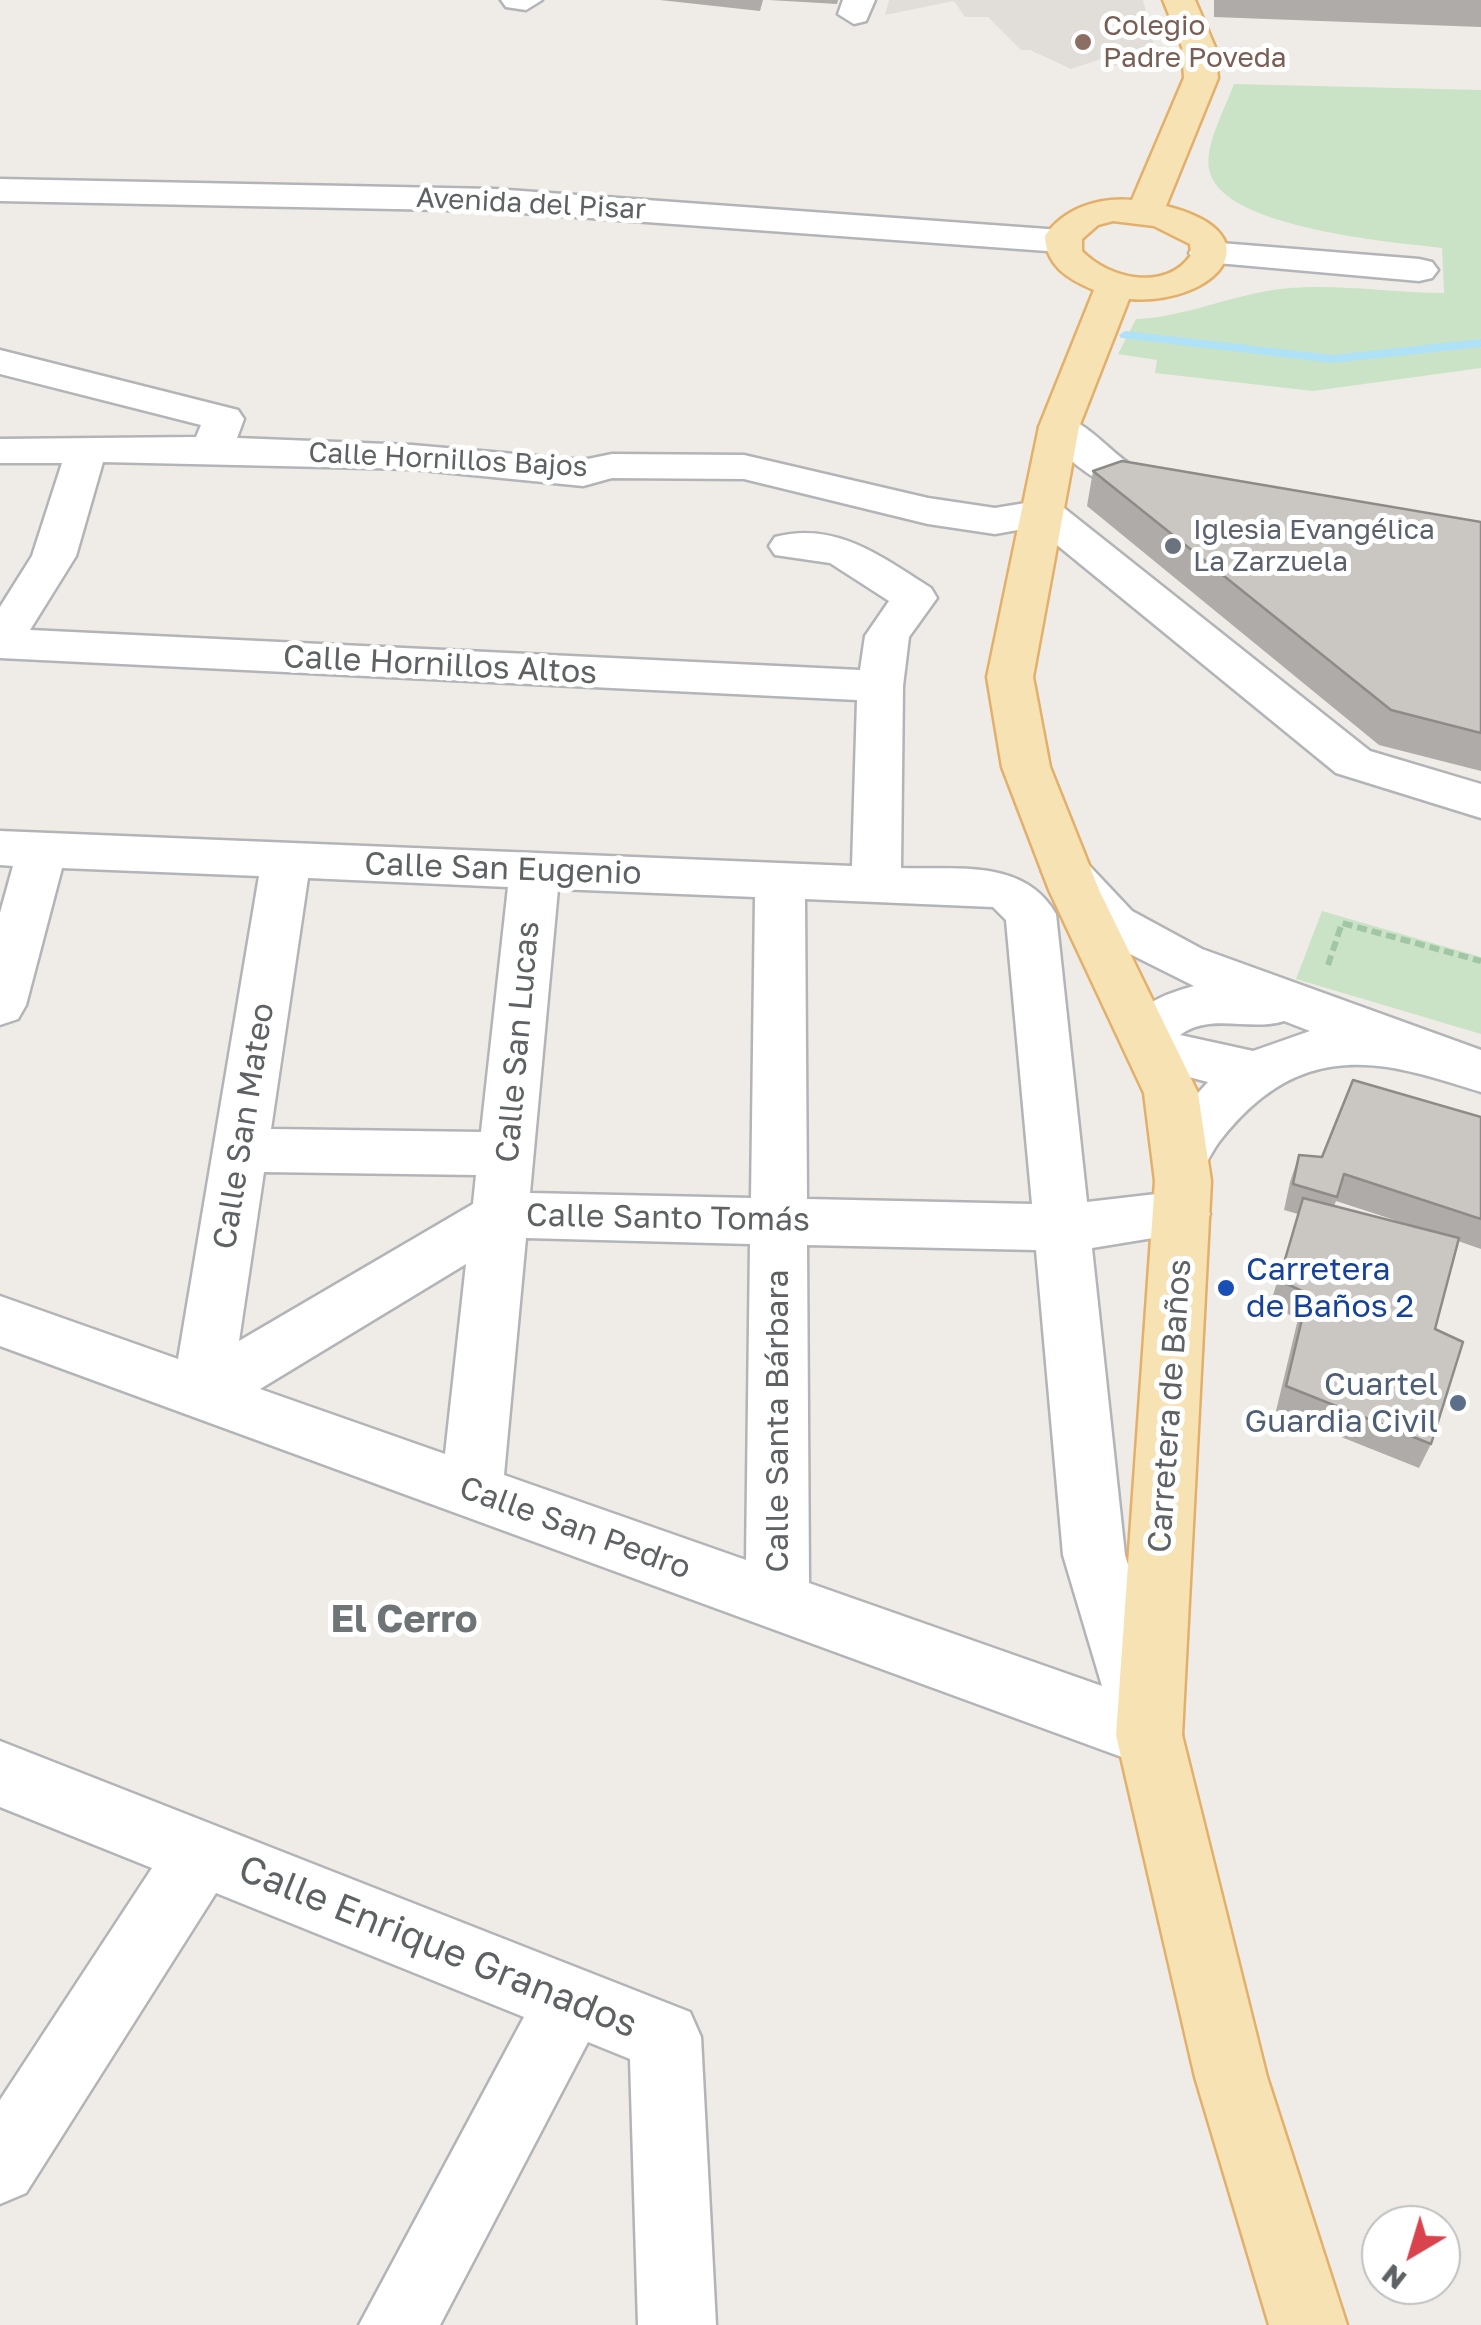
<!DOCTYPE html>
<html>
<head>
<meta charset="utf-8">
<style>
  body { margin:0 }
  #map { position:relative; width:1481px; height:2325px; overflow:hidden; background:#efece7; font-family:"Golos Text",sans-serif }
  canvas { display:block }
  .north { position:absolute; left:1361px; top:2205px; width:100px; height:100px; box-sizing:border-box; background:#fff; border:2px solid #bfc0c1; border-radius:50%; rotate:218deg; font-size:28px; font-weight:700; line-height:40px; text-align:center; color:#5e6265 }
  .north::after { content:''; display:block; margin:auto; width:35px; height:45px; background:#d8434e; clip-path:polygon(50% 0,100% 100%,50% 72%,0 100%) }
</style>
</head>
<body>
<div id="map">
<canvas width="1481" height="2325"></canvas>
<div class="north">N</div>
</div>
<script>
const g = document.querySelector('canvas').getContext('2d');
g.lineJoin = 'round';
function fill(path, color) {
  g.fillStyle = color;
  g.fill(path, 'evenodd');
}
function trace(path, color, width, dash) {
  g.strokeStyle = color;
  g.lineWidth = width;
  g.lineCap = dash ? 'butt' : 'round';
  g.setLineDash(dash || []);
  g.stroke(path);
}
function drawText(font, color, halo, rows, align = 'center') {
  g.font = font + ' "Golos Text",sans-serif';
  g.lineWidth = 10;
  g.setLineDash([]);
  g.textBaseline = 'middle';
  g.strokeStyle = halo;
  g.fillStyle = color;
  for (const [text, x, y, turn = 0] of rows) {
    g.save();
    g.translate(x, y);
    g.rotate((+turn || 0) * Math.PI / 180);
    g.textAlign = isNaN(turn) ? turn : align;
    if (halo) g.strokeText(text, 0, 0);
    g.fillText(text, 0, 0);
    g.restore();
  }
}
const education = new Path2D(`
  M889,0H1143L1156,53L1113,66L1101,59L1071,69L1030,50H1021L988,17H965L954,1L885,15Z`);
const green = new Path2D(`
  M1234,84L1481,90V368L1313,391L1155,373L1157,360L1118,354L1136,319C1186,317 1231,295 1280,289C1335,283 1390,293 1444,293L1442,248C1393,242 1227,229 1210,173C1202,149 1226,107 1234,84Z
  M1322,911L1481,957V1034L1296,979Z`);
const stream = new Path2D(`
  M1125,331L1333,355L1481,339V347L1333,363L1121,338L1119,335Z`);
const path = new Path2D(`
  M1328,965L1342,923L1481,961`);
const minor = new Path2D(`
  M501,0H542L526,10L506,7Z
  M843,0H875L866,21L854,24L838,14Z
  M0,179L494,189L1061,230L1074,233L1079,241L1074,249L1061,252L494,211L0,201Z
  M1208,242L1419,259L1432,262L1438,270L1432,278L1419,281L1195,261L1189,253L1195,245Z
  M0,350L238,410L244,419L237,438L412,445L583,460L612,454L744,455L928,498L995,508L1044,500L1059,504L1370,751L1481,784V818L1336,773L1035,527L995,534L928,524L744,479L612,478L583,486L412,469L103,462L76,556L30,630L860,670L865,636L889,601L830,563L775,555L769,546L775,537C836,521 882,557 931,588L937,598L909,637L903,686L901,868C957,870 1024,858 1056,914L1087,1202L1182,1191L1202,1198L1210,1214L1202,1230L1092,1248L1125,1555L1182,1735L1172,1757L1149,1767L0,1346V1296L178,1359L259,876L62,868L26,1005L18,1019L0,1025V913L13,866L0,865V831L852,866L857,700L0,658V607L32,556L62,463H0V439L196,437L201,425L0,374ZM308,878L508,887L481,1132L271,1129ZM558,889L755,897L751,1198L530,1193ZM805,899L993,907L1006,920L1032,1204L807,1199ZM264,1172L476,1175L473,1204L239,1341ZM526,1238L750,1244L746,1560L504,1475ZM807,1245L1036,1250L1063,1555L1102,1686L809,1583ZM466,1264L445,1454L260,1389Z
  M1059,415C1090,423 1110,453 1137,469C1155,481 1181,478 1193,496L1187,505C1141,517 1064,464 1039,427L1045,418Z
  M1067,854L1084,860L1132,911L1202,949L1481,1050V1092C1425,1075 1368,1053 1309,1072C1272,1084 1242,1112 1219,1142C1212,1151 1206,1167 1197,1173C1185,1181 1173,1177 1161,1172L1153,1157L1178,1115L1208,1082L1131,1062L1119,1038C1136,1006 1160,995 1194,986L1096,937L1042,872L1050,860ZM1284,1021L1310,1031L1253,1051L1180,1035C1211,1012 1250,1032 1284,1021Z
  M0,1741L690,2012L701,2037L716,2325H638L630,2059L588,2042L440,2325H359L524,2017L216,1893L26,2193L0,2204V2100L152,1868L0,1807Z`);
const major = new Path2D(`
  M1163,0H1195L1215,47L1218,78L1166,206C1280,235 1214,306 1129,299L1079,427L1033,677L1050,767L1099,890L1198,1093L1211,1181L1182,1735L1267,2077L1347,2325H1269L1195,2077L1116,1735L1155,1181L1144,1093L1049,890L1002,767L987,677L1039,427L1094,290C1068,279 1046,266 1045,236C1064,208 1099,197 1132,200L1184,78L1182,47ZM1113,221L1154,226L1190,244L1191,255C1166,292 1109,279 1082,251V239L1098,225Z`);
const wall = new Path2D(`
  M660,0H763L760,11Z
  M769,0H838L837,4Z
  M1214,0H1481V27L1214,17Z
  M1093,471L1481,522V771L1379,745L1087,506Z
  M1481,1117V1249L1458,1241L1435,1329L1431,1444L1419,1468L1276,1411L1298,1319L1270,1305L1298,1214L1284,1210L1290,1182L1299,1155L1322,1157ZM1336,1201L1413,1226L1334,1206Z`);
const building = new Path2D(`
  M1122,461L1481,522V733L1391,710L1093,471Z
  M1353,1080L1481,1117V1219L1344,1174L1337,1197L1293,1184L1299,1155L1322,1157Z
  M1303,1198L1459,1238L1435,1329L1463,1342L1431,1444L1286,1386L1308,1294L1279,1280Z`);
const markers = [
  [1083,42,10,"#8d6e63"],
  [1173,546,10,"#6b7280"],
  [1226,1288,10,"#1a4fb4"],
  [1458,1403,10,"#5c6f8a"]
];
const farEducationnames = [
  ["Colegio",1103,26],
  ["Padre Poveda",1103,58]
];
const farStreetnames = [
  ["Avenida del Pisar",531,204,3],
  ["Calle Hornillos Bajos",448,460,3]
];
const farWorshipnames = [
  ["Iglesia Evangélica",1193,530],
  ["La Zarzuela",1193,562]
];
const streetNames = [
  ["Calle Hornillos Altos",440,665,3],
  ["Calle San Eugenio",503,869,2],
  ["Calle San Lucas",518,1042,-85],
  ["Calle San Mateo",244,1126,-81],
  ["Calle Santo Tomás",668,1218,1],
  ["Carretera de Baños",1170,1406,-86],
  ["Calle Santa Bárbara",778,1421,-90],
  ["Calle San Pedro",575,1528,20]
];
const transitNames = [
  ["Carretera",1246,1270],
  ["de Baños 2",1246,1307]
];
const serviceNames = [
  ["Cuartel",1438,1385],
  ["Guardia Civil",1438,1422]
];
const quarterNames = [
  ["El Cerro",404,1620]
];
const nearStreetnames = [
  ["Calle Enrique Granados",438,1947,22]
];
fill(education, '#e1ddd8');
fill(green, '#cae3c6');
fill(stream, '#afe2f7');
trace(minor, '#b2b4b7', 5);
trace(major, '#e3b06b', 5);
trace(path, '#a1c6a6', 6, [10, 5]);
fill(minor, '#fff');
fill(major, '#f7e2b3');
fill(wall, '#aeaba8');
fill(building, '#cac7c3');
trace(building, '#8d8b88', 2.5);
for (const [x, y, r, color] of markers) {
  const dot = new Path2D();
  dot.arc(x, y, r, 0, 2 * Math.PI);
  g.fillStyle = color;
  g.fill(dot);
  trace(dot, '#fff', 4);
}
drawText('28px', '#785e54', '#fff', farEducationnames, 'left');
drawText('28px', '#5e6265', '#fff', farStreetnames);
drawText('28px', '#5b616d', '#fff', farWorshipnames, 'left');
drawText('32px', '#5e6265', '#fff', streetNames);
drawText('32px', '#164399', '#fff', transitNames, 'left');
drawText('32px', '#4e5e75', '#fff', serviceNames, 'right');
drawText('bold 38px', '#6f7477', '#fff', quarterNames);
drawText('38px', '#5e6265', '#fff', nearStreetnames);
</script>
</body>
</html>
